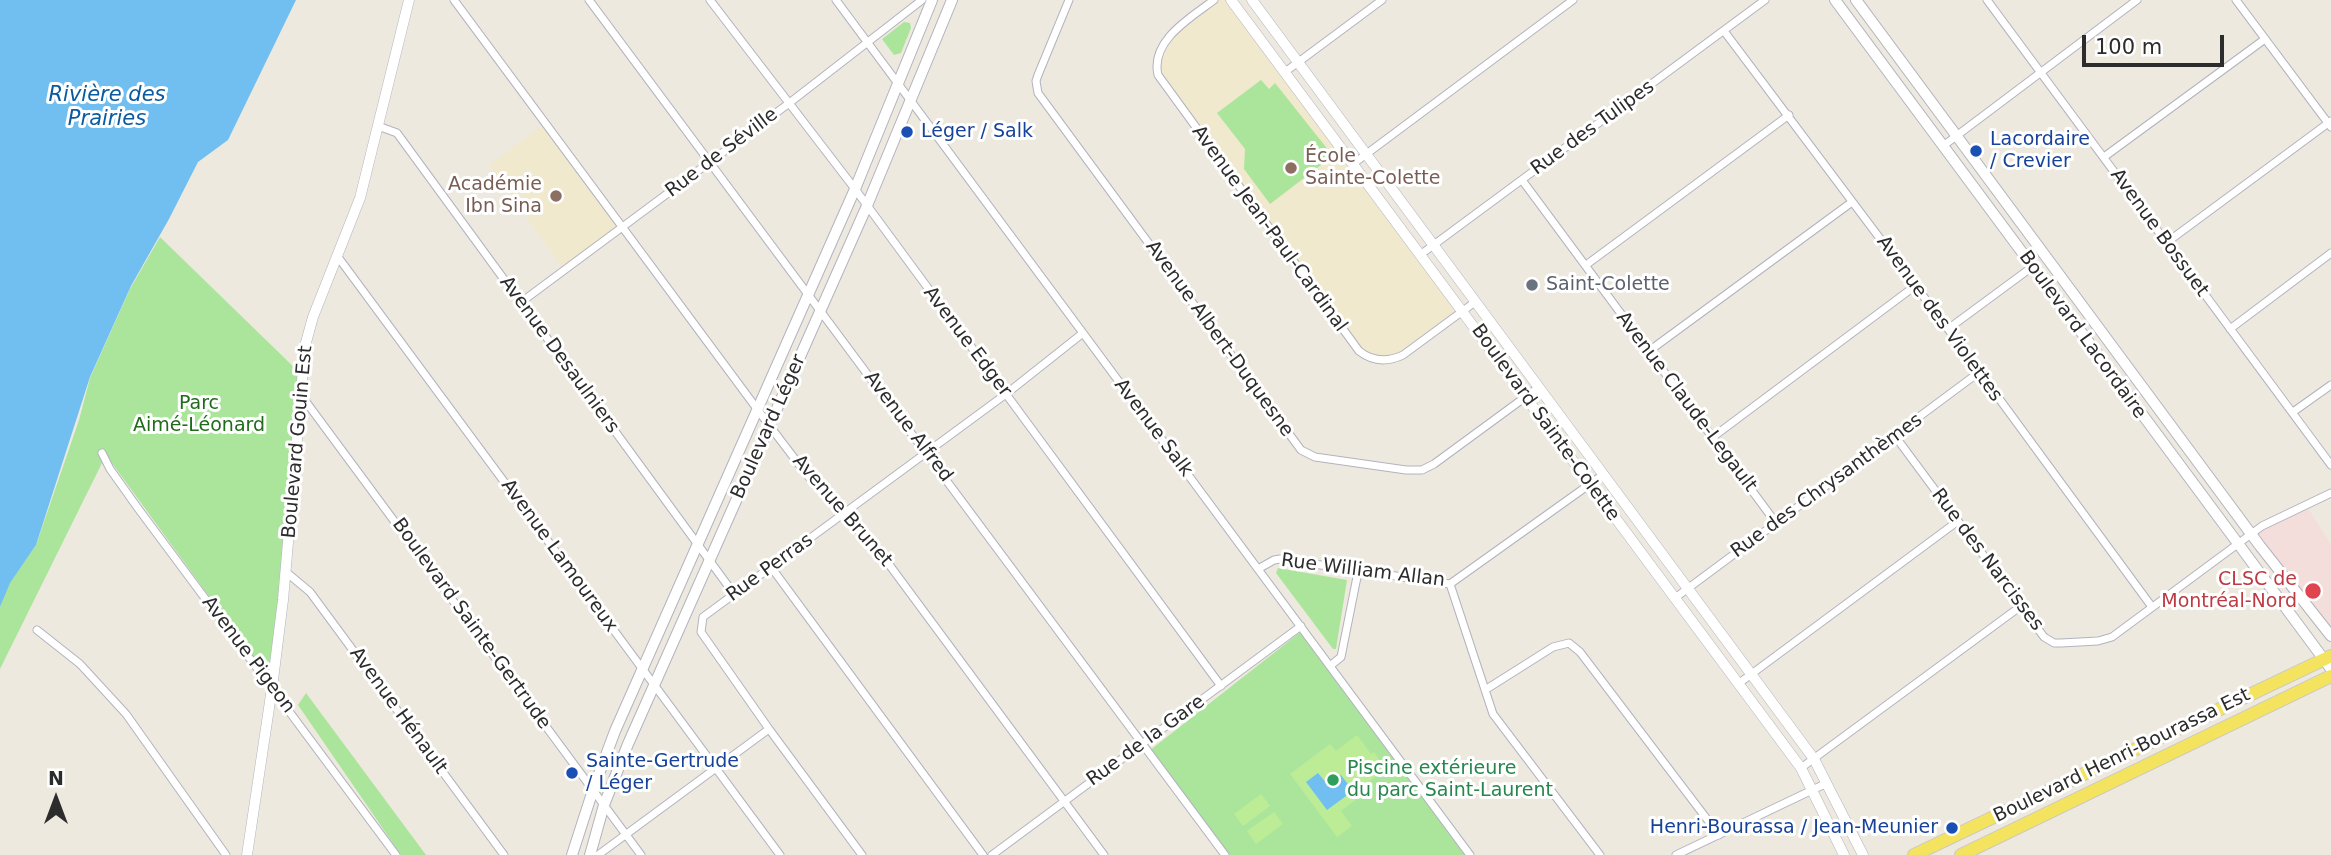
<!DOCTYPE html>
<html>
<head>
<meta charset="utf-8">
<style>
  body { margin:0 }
  #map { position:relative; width:2331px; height:855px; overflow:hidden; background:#eee9df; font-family:"DejaVu Sans",sans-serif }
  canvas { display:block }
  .north { position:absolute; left:21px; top:764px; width:70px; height:70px; -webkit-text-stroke:5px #fff; paint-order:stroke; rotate:0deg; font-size:19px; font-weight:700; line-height:28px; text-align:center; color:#2c2c2c }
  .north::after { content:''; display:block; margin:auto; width:24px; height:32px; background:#2c2c2c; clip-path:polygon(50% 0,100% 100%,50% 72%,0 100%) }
  .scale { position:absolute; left:2082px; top:35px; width:142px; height:32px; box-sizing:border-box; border:4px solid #2c2c2c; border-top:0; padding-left:9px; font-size:21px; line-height:24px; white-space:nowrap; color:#2c2c2c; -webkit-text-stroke:5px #fff; paint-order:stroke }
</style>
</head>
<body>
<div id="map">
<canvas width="2331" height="855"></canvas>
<div class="north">N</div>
<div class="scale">100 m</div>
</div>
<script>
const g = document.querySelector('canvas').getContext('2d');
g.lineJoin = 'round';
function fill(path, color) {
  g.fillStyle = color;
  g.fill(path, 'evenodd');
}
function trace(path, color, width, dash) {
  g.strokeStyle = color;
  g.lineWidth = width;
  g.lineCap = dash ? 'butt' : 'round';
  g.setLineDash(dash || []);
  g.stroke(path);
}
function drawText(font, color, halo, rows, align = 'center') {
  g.font = font + ' "DejaVu Sans",sans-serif';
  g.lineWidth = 6;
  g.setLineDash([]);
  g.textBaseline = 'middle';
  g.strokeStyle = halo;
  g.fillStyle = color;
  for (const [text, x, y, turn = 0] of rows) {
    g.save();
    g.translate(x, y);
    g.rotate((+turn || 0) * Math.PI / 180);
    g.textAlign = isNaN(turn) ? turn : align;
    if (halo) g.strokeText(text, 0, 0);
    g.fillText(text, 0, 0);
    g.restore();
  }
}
const education = new Path2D(`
  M1214,0H1231L1462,311L1403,355L1384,366L1359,351L1156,68L1182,24Z
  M546,123L622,227L564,270L489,165Z`);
const medical = new Path2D(`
  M2306,505L2331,544V636L2251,534Z`);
const green = new Path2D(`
  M904,22L910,23L911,28L901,53L894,55L882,39Z
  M1261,80L1269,89L1275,83L1333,156L1270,204L1244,169L1245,149L1217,113Z
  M160,237L302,375L276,688L106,455L0,669V607L8,585L36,545L79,420L90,378L130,289Z
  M1278,568L1347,580L1336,649H1333L1276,573Z
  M1303,630L1467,855H1226L1149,751Z
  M306,693L426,855H401L298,705Z`);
const pitch = new Path2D(`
  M1357,735L1371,754L1374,752L1386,769L1363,786L1366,792L1341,811L1352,826L1337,837L1290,774L1330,744L1336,751Z
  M1261,794L1270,806L1243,826L1234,814Z
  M1274,812L1283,824L1256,844L1247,831Z`);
const water = new Path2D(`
  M0,0H296L228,140L198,162L169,219L131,286L90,377L36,545L10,583L0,607Z
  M1318,773L1327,784L1341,775L1353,791L1327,810L1306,782Z`);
const minor = new Path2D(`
  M454,0L769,425L807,475L885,559L1104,855
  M589,0L1225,855
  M710,0L855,189L1221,686
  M836,0L1470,855
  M1069,0L1038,75L1036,81L1038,93L1301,450L1315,457L1406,470H1422L1434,464L1539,387
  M1214,0C1190,18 1150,41 1158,75L1359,351C1373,362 1388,362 1403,355L1475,302
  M1987,0L2331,465
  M2236,0L2331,127
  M1724,31L1948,329L2152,607
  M1285,72L1382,0
  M378,126L397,133L734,594
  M1943,146L2137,0
  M2104,157L2265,39
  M1353,164L1573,0
  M1522,180L1776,523
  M2166,243L2331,121
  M1420,255L1765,0
  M338,257L780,855
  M1586,265L1789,115
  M520,303L788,104L922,0
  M1948,329L2032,267
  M2230,329L2331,253
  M1649,351L1852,202
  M301,395L641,855
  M2293,412L2331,385
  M1895,436L2044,637L2054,643H2061L2098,641L2112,637L2262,526L2331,493
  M1713,437L1915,286
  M102,453L110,469L137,507L396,855
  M771,567L983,855
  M1258,569L1274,560L1280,559L1450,584L1604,474
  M286,572L310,592L504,855
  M1450,584L1493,714L1600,855
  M1675,598L1978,373
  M37,630L80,664L126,714L226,855
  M1330,666L1341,657L1358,572
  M1738,684L1958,521
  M1485,690L1553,647L1569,643L1580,652L1719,835
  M1801,768L2021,606
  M598,855L769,729
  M862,855L769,729L701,632L703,617L1006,394L1083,333
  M992,855L1301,626
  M1676,855L1827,783`);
const tertiary = new Path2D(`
  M1231,0L1801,768L1844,855
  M1252,0L1814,759L1863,855
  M247,855L272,688L283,600L305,346L313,317L360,198L409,0`);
const secondary = new Path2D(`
  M1835,0L2331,669
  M1856,0L2260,546L2331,636
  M572,855L593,790L615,731L855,189L932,0
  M590,855L604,805L628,744L866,208L952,0`);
const primary = new Path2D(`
  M1914,855L2331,656
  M1961,855L2331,676`);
const markers = [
  [907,132,7,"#1a4fb4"],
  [1976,151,7,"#1a4fb4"],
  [1291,168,7,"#8d6e63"],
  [556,196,7,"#8d6e63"],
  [1532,285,7,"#6b7280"],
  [2313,591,9,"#e0444e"],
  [572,773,7,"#1a4fb4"],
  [1333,780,7,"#2e9e5b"],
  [1952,828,7,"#1a4fb4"]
];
const streetNames = [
  ["Rue des Tulipes",1593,128,-36],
  ["Rue de Séville",722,153,-37],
  ["Avenue Jean-Paul-Cardinal",1269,229,54],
  ["Avenue Bossuet",2159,233,54],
  ["Avenue des Violettes",1939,319,54],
  ["Boulevard Lacordaire",2082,335,54],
  ["Avenue Albert-Duquesne",1219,339,54],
  ["Avenue Edger",967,342,53],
  ["Avenue Desaulniers",559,355,54],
  ["Avenue Claude-Legault",1686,402,53],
  ["Boulevard Sainte-Colette",1545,423,54],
  ["Boulevard Léger",769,427,-66],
  ["Avenue Alfred",908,427,53],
  ["Avenue Salk",1153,428,53],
  ["Boulevard Gouin Est",298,442,-85],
  ["Rue des Chrysanthèmes",1827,486,-36],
  ["Avenue Brunet",842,511,49],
  ["Avenue Lamoureux",559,556,54],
  ["Rue des Narcisses",1987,560,53],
  ["Rue Perras",770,568,-36],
  ["Rue William Allan",1363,571,7],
  ["Boulevard Sainte-Gertrude",471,624,54],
  ["Avenue Pigeon",248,655,53],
  ["Avenue Hénault",398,711,54],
  ["Rue de la Gare",1146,741,-36],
  ["Boulevard Henri-Bourassa Est",2122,756,-26]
];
const transitNames = [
  ["Léger / Salk",921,132],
  ["Lacordaire",1990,140],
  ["/ Crevier",1990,162],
  ["Sainte-Gertrude",586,762],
  ["/ Léger",586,784],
  ["Henri-Bourassa / Jean-Meunier",1938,828,"right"]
];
const educationNames = [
  ["École",1305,157],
  ["Sainte-Colette",1305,179],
  ["Académie",542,185,"right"],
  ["Ibn Sina",542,207,"right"]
];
const worshipNames = [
  ["Saint-Colette",1546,285]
];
const parkNames = [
  ["Parc",199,404],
  ["Aimé-Léonard",199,426]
];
const healthNames = [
  ["CLSC de",2297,580],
  ["Montréal-Nord",2297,602]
];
const leisureNames = [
  ["Piscine extérieure",1347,769],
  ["du parc Saint-Laurent",1347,791]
];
const waterNames = [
  ["Rivière des",107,96],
  ["Prairies",107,120]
];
fill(education, '#f0e9ce');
fill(medical, '#f4dedc');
fill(green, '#abe59b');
fill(pitch, '#bdec97');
fill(water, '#71bff1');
trace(minor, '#b2b3c0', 9);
trace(tertiary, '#b2b3c0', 11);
trace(secondary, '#b2b3c0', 12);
trace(primary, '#c8c8c8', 14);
trace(minor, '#fff', 7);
trace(tertiary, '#fff', 10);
trace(secondary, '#fff', 10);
trace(primary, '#f3e35f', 12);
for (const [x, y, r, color] of markers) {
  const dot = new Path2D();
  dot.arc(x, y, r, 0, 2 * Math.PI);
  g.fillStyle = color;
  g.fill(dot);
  trace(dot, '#fff', 2.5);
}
drawText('19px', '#2c2c2c', '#fff', streetNames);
drawText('19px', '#164399', '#fff', transitNames, 'left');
drawText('19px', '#785e54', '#fff', educationNames, 'left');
drawText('19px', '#5b616d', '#fff', worshipNames, 'left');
drawText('19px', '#206c1a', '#fff', parkNames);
drawText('19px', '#be3a42', '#fff', healthNames, 'right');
drawText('19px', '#27864d', '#fff', leisureNames, 'left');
drawText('italic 21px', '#0b5ba1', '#fff', waterNames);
</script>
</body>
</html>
